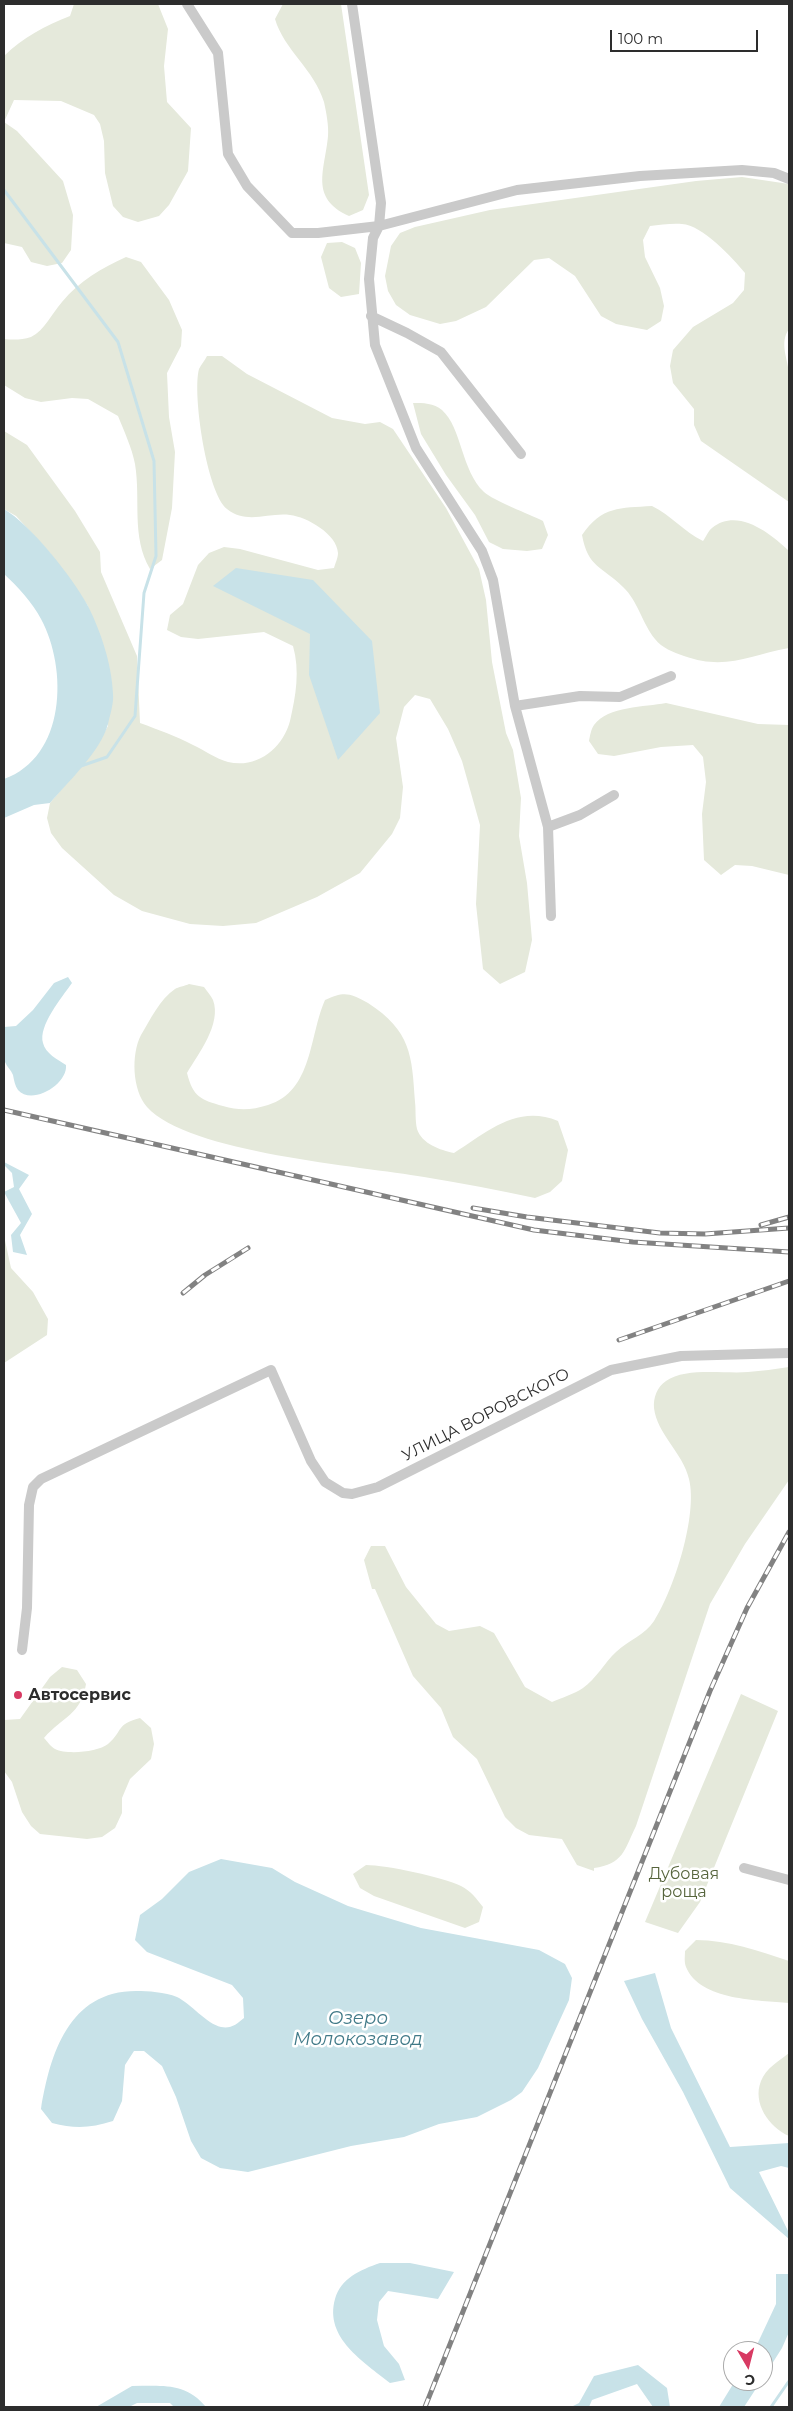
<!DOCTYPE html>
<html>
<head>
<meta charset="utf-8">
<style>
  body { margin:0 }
  #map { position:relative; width:793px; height:2411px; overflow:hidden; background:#fff; font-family:Montserrat,sans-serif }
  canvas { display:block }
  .frame { position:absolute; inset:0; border:5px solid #2d2d2d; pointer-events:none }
  .north { position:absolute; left:723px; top:2341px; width:50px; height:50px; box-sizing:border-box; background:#fff; border:1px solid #ababab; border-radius:50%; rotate:172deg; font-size:14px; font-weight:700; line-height:20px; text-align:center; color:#2d2d2d }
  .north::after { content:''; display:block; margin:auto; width:18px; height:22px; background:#d83a63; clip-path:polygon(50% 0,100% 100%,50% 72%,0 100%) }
  .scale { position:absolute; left:610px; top:30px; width:148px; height:22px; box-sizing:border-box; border:2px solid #2d2d2d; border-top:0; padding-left:6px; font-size:15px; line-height:18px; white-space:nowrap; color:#2d2d2d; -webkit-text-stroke:4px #fff; paint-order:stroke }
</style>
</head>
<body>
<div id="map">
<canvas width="793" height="2411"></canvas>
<div class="frame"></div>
<div class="north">С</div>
<div class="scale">100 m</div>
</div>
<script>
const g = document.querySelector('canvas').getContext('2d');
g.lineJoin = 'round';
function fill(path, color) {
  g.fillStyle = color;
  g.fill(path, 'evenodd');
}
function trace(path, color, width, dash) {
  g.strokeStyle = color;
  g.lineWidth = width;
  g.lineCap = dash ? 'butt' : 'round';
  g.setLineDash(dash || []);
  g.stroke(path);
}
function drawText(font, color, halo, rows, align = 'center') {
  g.font = font + ' Montserrat,sans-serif';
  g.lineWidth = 5;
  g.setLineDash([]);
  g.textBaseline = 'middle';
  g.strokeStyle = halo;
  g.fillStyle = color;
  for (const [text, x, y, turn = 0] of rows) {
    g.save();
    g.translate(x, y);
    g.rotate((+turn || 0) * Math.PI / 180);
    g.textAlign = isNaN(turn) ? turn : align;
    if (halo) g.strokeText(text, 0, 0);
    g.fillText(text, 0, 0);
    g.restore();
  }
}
const green = new Path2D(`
  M74,4H158L168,29L164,66L167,102L191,128L188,171L169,205L159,216L138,222L123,217L113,206L105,173L104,141L100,124L94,115L61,101L14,100L4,122L17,131L63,181L73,215L71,250L62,263L47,266L31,262L22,247L4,243V56C23,37 45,26 70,16Z
  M283,4H341L369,195L363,210L349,216C309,198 325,170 328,136C329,126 326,111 324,102C314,69 284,50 275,19Z
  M742,177L789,184V329C779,343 788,359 789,374C793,416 789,460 789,502L701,441L694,425V409L673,383L670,366L673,350L693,327L733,303L744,290L745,273C733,258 702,225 682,224C672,223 660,225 650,226L643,240L645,257L660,288L664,306L661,321L647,330L616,324L601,316L575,276L549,258L534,260L486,307L456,321L440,324L410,315L396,305L388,291L385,276L391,246L400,233L415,227L490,210L696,181Z
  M342,242L355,248L361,263L359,294L341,297L329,288L321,257L327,243Z
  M126,257L141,262L169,300L182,330L181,346L167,373L169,417L175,452L172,508L162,560L150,569C131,536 141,500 135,464C132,448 124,431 118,416L88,399L72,398L41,402L25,398L4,385V339C13,340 22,340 31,337C45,330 52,313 62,302C79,281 102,268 126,257Z
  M207,356H222L247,374L332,418L365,424L380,422L393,429L446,508L479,569L486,600L492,662L506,733L513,750L521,798L519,836L527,883L532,940L525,972L500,984L483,969L476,904L480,825L462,761L448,729L430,699L415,695L404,707L396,738L403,787L400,818L392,834L360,873L317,897L256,923L223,926L190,924L142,911L114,895L62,848L51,833L47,818L50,803L92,753L108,726L88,606L50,553L16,516L4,509V431L27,445L75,511L100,552L101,572L137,656L140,723C159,730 176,736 193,745C204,750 216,759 228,762C257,769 283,748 290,721C296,695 300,671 293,646L264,632L198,639L181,637L167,630L170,615L183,604L198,565L209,553L224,547L240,549L318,570L334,568C335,564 338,558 338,553C337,534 307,517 290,515C269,512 247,525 227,509C207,493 192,394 199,369C201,365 205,360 207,356Z
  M413,403C423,403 434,403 442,410C462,428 461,470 484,492C494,501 529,514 543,521L548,535L542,549L527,551L503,549L489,542L475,515L446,475L421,434Z
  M652,506C671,515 684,532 703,541C706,537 708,531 712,528C738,507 771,534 789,551V648C749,655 726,671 684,656C673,652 662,648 655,639C642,623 638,601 623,587C602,566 588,568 582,535C602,506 620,508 652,506Z
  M666,703L758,724L789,725V875L752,866L735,865L721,875L704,860L702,814L706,782L703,757L693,745L661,747L614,756L598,754L589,741C590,736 591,729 594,725C608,706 645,707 666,703Z
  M189,984L204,987C207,991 211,996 213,1000C222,1024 198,1054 187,1073C193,1097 201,1100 223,1106C240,1111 252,1110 268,1105C313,1091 309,1036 325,1000C344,991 350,993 368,1003C411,1031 412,1055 415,1102C416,1110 415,1120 417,1129C422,1144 440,1150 454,1153C487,1132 517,1104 558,1121L568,1150L562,1181L550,1192L535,1198C498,1190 461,1183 424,1177C361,1166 188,1153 147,1107C132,1090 131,1054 141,1035C150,1020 160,999 175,989C178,987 185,986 189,984Z
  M4,1236L11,1268L33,1292L48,1319L47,1335L4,1363Z
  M789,1367V1480L745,1544L710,1604L636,1826C624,1851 623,1864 594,1868V1871L577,1865L562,1839L529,1835L516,1828L505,1817L477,1759L453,1737L441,1708L413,1676L375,1589H372L364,1560L371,1546H385L406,1587L436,1624L449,1631L480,1626L494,1633L525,1687L552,1702C561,1698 574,1694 583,1688C596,1679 605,1662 616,1652C629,1640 645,1635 654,1621C674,1590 698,1515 689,1479C683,1453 657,1434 654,1408C653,1398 657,1387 666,1381C685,1367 724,1374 748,1372C762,1371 775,1369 789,1367Z
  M62,1667L77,1670L86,1684C81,1715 63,1716 44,1738C47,1741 51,1747 55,1749C67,1755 98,1752 108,1744C124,1730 115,1725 140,1718L151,1728L154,1744L151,1759L130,1779L122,1798V1813L115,1828L102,1837L87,1839L40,1834L31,1826L22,1812L12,1782L4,1771V1720L20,1719L50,1677Z
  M741,1694L778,1711L700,1902L678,1933L645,1922Z
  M366,1865C386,1865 443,1877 461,1886C471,1891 476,1898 483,1907L479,1922L465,1928L374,1896L360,1888L353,1874Z
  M696,1940C728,1940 759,1951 789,1961V2003C759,2000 700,2001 686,1967C684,1962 685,1956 685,1951Z
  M789,2053V2136C769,2127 752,2103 761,2081C766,2068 779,2061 789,2053Z`);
const water = new Path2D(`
  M4,509C31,525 73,578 88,606C101,632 112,665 113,694C114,703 110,715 108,724C101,751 68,782 50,803L34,805L4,818V779C66,757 68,669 41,619C33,603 17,586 4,574Z
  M236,568L313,580L372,641L380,713L338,760L309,675L310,634L213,586Z
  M68,977L72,983C62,997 38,1026 43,1043C45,1053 58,1060 66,1065C68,1084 32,1106 18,1090C15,1086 14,1080 13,1075C11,1070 7,1067 5,1062C1,1053 4,1037 4,1027L16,1026L33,1010L54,983Z
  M4,1162L29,1175L19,1189L32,1214L20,1235L27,1255L13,1252L11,1235L21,1223L4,1192L14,1187L12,1173L4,1165Z
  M221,1859L272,1868L295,1882L348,1906L421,1928L539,1950L565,1964L572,1978L569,2000L538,2068L522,2092L511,2100L477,2117L439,2124L404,2137L351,2146L248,2172L220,2168L201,2158L191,2141L176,2097L162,2066L144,2051H134L125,2065L122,2101L113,2121C91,2128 75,2129 52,2123L41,2109C50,2054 69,1991 136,1991C148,1991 165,1992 177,1997C190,2003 207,2024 221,2027C231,2029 237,2024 244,2018L243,1998L232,1985L147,1952L135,1940L140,1915L162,1899L189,1872Z
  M655,1973L671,2028L730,2147L789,2143V2168L781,2166L759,2172L789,2233V2239L730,2188L683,2092L642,2019L624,1981Z
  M380,2263H410L454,2272L438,2299L388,2291L379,2302L377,2320L384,2346L399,2364L405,2380L390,2383C364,2362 324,2338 335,2299C341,2278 360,2270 380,2263Z
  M776,2274H789V2332L782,2348L763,2378V2351H754L776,2304Z
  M638,2365L667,2388L670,2407H653L637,2384L592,2400L589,2407H571L579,2403L594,2376Z
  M735,2381H761L744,2407H719Z
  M132,2386C161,2386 186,2382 206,2407H174L170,2403H137L129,2407H96Z`);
const stream = new Path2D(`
  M4,190L118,342L154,461L156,556L144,593L135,716L107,757L78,767
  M771,2407L789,2381`);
const street = new Path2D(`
  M187,4L218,53L228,154L247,186L292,233H318L379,226L517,190L640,176L742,170L774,173L789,179
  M352,4L381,203L379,226L373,238L369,279L375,345L416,448L482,551L493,580L515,706L548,827L551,916
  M371,316L407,333L441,352L521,454
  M515,706L580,696L620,697L671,676
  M548,827L580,815L614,795
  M22,1650L27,1608L29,1505L33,1487L41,1479L271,1370L311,1461L325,1482L343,1493L352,1494L378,1487L611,1370L681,1356L789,1353
  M744,1868L789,1880`);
const rail = new Path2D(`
  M4,1110L534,1230L633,1242L789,1252
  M473,1208L527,1217L660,1233L705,1234L789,1228
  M761,1225L789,1217
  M183,1293L205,1275L248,1248
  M619,1340L789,1281
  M425,2407L710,1691L747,1608L789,1532`);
const markers = [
  [18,1695,5,"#d83a63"]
];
const streetNames = [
  ["УЛИЦА ВОРОВСКОГО",486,1415,-27]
];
const poiNames = [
  ["Автосервис",28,1695]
];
const parkNames = [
  ["Дубовая",684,1874],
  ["роща",684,1892]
];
const waterNames = [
  ["Озеро",358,2019],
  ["Молокозавод",358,2040]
];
fill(green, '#e5e9db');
fill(water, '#c8e2e8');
trace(stream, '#c8e2e8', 3);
trace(street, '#cacaca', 10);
trace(rail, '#828282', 5);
trace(rail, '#fff', 3, [9]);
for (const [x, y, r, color] of markers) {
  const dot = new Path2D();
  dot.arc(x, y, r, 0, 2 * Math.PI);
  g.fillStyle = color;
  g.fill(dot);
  trace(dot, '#fff', 2);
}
drawText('16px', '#2d2d2d', '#fff', streetNames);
drawText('bold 16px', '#2d2d2d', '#fff', poiNames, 'left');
drawText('16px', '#57653d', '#fff', parkNames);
drawText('italic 18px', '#417a88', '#fff', waterNames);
</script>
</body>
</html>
